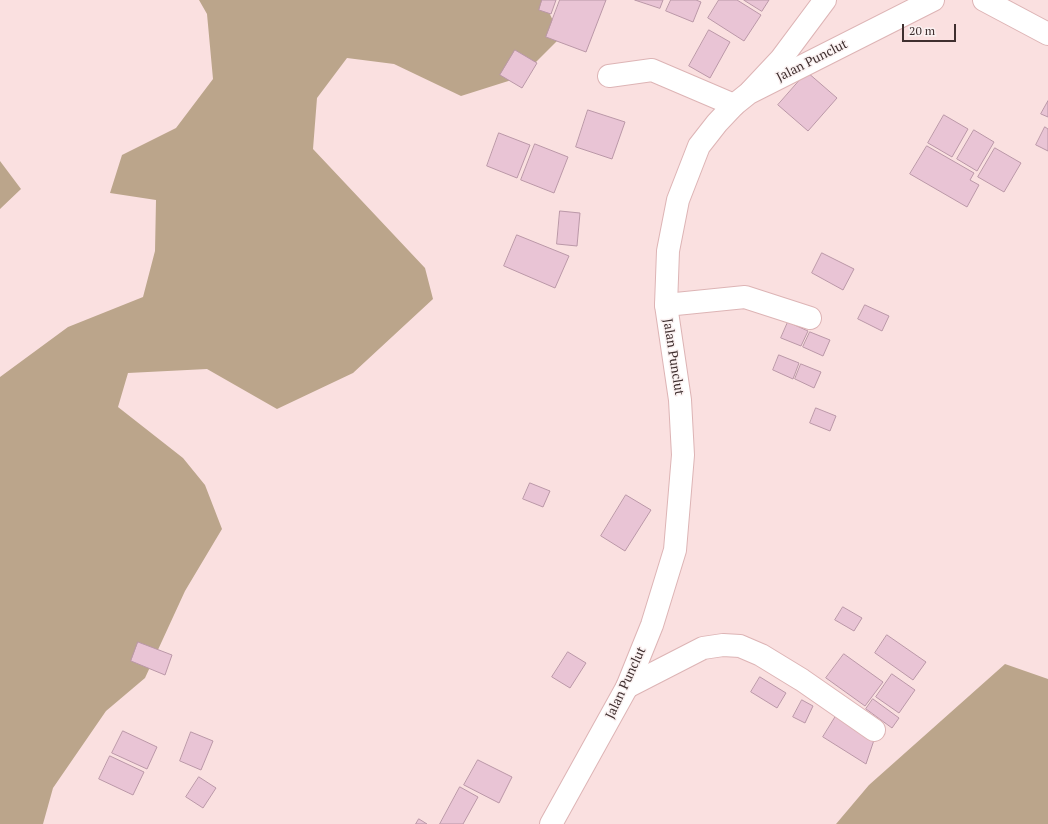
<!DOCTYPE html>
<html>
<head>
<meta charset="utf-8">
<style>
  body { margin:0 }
  #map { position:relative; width:1048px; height:824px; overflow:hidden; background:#fae0e0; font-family:"PT Serif",serif }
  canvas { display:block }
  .scale { position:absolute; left:902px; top:24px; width:54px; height:18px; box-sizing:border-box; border:2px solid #3f2f2f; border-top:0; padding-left:5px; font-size:12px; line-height:14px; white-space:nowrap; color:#3f2f2f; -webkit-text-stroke:3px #fbf2f2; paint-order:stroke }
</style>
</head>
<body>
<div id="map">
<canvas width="1048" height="824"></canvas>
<div class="scale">20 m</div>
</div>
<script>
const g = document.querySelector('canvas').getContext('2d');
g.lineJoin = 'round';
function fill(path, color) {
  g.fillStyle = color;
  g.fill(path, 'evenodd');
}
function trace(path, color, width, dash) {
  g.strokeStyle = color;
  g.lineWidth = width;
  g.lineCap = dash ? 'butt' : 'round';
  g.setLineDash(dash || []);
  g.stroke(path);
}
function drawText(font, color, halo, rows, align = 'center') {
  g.font = font + ' "PT Serif",serif';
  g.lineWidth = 3;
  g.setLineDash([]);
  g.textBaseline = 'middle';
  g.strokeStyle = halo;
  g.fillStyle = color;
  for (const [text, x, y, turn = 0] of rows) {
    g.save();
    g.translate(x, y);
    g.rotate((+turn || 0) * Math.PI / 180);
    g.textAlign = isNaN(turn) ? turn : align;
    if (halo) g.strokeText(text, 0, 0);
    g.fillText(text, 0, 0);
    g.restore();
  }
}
const forest = new Path2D(`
  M199,0H543L561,37L521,77L461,96L394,64L347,58L317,98L313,149L425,268L433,299L353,373L277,409L207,369L128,373L118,407L183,458L205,485L222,529L185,591L145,678L106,711L53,788L43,824H0V377L68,327L143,297L155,251L156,200L110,193L122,155L176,128L213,79L207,14Z
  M0,161L21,189L0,209Z
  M1005,664L1048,679V824H836L869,785Z`);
const building = new Path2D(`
  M542,0H556L551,14L539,10Z
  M560,0H606L586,52L546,37Z
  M635,0H663L660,8Z
  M671,0H696L701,2L693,22L666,11Z
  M719,0H737L761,15L744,41L708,18Z
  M744,0H769L762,11Z
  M709,30L730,42L710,78L689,66Z
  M515,50L537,63L522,88L500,75Z
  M807,72L837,98L808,131L778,105Z
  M1048,101V117L1041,114Z
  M588,110L625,122L612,159L576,147Z
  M944,115L968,129L952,157L928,143Z
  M1045,127L1048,129V151L1036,145Z
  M974,130L994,142L977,171L957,159Z
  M499,133L530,145L517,178L487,166Z
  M535,144L568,157L554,193L521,180Z
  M927,146L974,173L970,180L979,185L967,207L910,174Z
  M995,148L1021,163L1004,192L978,177Z
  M560,211L580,213L577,246L557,244Z
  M517,235L569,256L555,288L504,266Z
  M822,253L854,269L843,290L812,273Z
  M865,305L889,316L882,331L858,319Z
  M788,322L808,331L801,346L781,338Z
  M810,332L830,340L823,356L803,347Z
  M779,355L799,363L793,379L773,370Z
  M801,364L821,372L814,388L795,379Z
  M816,408L836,416L830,431L810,423Z
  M530,483L550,491L543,507L523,499Z
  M626,495L651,510L625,551L601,536Z
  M843,607L862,618L854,631L835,620Z
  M887,635L926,662L913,680L875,653Z
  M138,642L172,655L165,675L131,661Z
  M568,652L586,663L570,688L552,677Z
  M844,654L883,682L865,706L826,678Z
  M892,674L915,690L899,713L876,697Z
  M760,677L786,693L777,708L751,692Z
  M873,699L899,718L892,728L866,709Z
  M802,700L813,706L805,723L793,717Z
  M836,716L874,740L866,764L823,737Z
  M123,731L157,747L147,769L112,753Z
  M191,732L213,741L201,770L180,761Z
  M110,756L144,772L133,795L99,779Z
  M478,760L512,777L499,803L464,785Z
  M199,777L216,788L203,808L186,797Z
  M460,787L478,797L463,824H440Z
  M419,819L427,824H416Z`);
const minor = new Path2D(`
  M984,0L1048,34
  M609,76L652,70L734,105
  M751,91L781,59L825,0
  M666,305L745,297L810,318
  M627,687L703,648L723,645L740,646L761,655L802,680L874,730`);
const major = new Path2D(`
  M551,824L627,687L652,625L675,550L683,455L680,400L666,305L668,251L678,200L699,146L717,123L734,105L749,93L933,0`);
const streetNames = [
  ["Jalan Punclut",812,61,-27],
  ["Jalan Punclut",673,357,81],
  ["Jalan Punclut",626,683,-65]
];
fill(forest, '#bba58b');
fill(building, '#e9c4d5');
trace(building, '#ba97a7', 1);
trace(minor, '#ddb4b5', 24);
trace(major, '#ddb4b5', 24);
trace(minor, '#fff', 22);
trace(major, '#fff', 22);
drawText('13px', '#3f2f2f', '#fbf2f2', streetNames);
</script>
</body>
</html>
